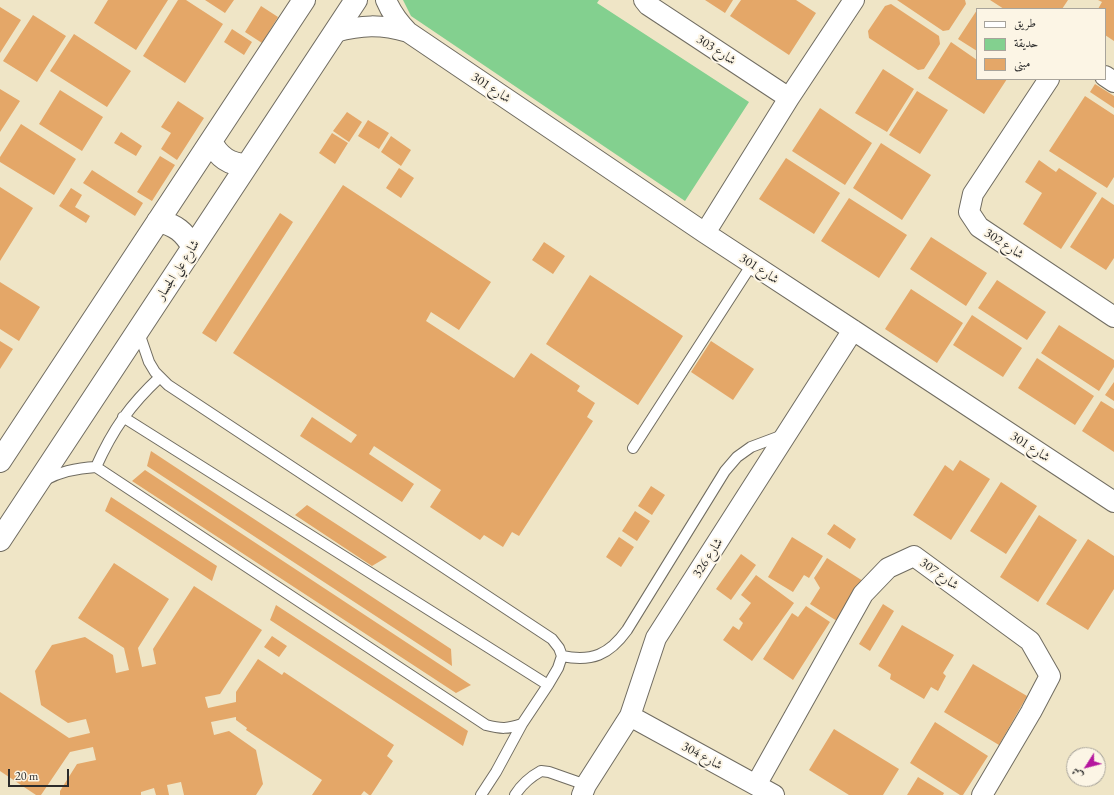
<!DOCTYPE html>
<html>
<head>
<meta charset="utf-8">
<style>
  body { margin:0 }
  #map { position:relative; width:1114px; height:795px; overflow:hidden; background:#efe5c6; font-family:"EB Garamond",Amiri,serif }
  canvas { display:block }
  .legend { position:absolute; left:976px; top:8px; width:130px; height:72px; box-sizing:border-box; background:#fcf5e5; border:1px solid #a8a49b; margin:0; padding:5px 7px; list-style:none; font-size:12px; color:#2b2b2b }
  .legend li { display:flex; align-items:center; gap:8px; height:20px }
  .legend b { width:20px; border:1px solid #a8a49b }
  .north { position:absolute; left:1066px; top:747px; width:40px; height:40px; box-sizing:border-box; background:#fcf5e5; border:1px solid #a8a49b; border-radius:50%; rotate:234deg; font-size:11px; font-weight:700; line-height:16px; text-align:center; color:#2b2b2b }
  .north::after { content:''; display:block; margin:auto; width:14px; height:18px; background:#b5179e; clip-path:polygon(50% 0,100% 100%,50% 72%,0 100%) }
  .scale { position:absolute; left:8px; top:769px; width:61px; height:18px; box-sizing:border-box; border:2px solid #2b2b2b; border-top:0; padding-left:5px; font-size:12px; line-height:14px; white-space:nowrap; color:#2b2b2b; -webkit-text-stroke:3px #fcf5e5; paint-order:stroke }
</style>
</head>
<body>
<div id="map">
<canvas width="1114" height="795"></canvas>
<ul class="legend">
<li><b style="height:5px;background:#fff"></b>طريق</li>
<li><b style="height:11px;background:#83d08f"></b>حديقة</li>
<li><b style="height:11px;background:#e4a768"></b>مبنى</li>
</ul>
<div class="north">ش</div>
<div class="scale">20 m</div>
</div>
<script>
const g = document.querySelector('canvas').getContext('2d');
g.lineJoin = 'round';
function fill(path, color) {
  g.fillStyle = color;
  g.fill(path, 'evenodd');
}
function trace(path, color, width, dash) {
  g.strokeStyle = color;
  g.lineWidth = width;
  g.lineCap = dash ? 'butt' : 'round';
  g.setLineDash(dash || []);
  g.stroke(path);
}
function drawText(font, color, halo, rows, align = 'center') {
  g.font = font + ' "EB Garamond",Amiri,serif';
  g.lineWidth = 4;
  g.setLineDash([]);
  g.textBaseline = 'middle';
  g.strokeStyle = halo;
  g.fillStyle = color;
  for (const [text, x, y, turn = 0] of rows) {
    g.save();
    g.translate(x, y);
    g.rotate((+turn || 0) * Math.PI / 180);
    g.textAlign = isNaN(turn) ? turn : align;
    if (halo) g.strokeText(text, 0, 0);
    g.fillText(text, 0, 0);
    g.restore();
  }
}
const green = new Path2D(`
  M403,0H599L597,3L749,102L685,201L411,16Z`);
const building = new Path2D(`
  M108,0H168L136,50L94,23Z
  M178,0H186L223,24L185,83L143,56Z
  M205,0H234L225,13Z
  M705,0H733L725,13Z
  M741,0H796L816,13L789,55L730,16Z
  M897,0H965L966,4L949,30L943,31Z
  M990,0H1068L1062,9H1004Z
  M1098,0H1114V41L1105,35V9H1098L1102,2Z
  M891,4L939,36L940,44L924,69L918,70L869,38L868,31L885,6Z
  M261,6L278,17L262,43L245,32Z
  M0,7L21,20L0,53Z
  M977,10V51L958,39Z
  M33,15L66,36L37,82L3,61Z
  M232,29L252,42L244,55L224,42Z
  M74,34L131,71L107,107L50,71Z
  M951,42L977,60V79H1007L984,114L928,78Z
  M883,69L914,89L887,132L855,113Z
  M1095,84L1114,96V108L1090,92Z
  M0,89L20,101L0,132Z
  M60,90L103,117L82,151L39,124Z
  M917,91L948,110L920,154L889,135Z
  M1085,96L1114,115V177L1107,188L1049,151Z
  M178,101L204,118L177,160L161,149L171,133L161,127Z
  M820,108L872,143L845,185L792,151Z
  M347,112L362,122L349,142L333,131Z
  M368,120L389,133L379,149L358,136Z
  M21,124L76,159L54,195L0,162V157Z
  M121,132L142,146L136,156L114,143Z
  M332,133L348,143L335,164L319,153Z
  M391,136L411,150L401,166L381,152Z
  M881,143L931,175L902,220L853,188Z
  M160,156L175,165L152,201L137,192Z
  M786,158L840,193L814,234L759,199Z
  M1039,160L1056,172L1059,168L1097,193L1061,249L1023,224L1042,193L1025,182Z
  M399,168L414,178L401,198L386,188Z
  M92,170L143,203L135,216L83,183Z
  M343,185L491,282L459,330L431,312L426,321L514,378L531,353L580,386L577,391L595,403L587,417L593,421L519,536L512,532L503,547L484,535L480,540L430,507L441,490L374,446L369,454L414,484L402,502L300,436L312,417L351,443L357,435L233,353Z
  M0,187L33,208L0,261Z
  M71,188L82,195L75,207L90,216L86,223L59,206Z
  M1102,197L1114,205V258L1106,270L1070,247Z
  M849,198L907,235L879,278L821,241Z
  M280,213L293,222L216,342L202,333Z
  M931,237L987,273L966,306L910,269Z
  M544,242L565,256L553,274L532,260Z
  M590,275L683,336L638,405L546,344Z
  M997,280L1046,312L1027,340L978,308Z
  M0,282L40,307L19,341L0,329Z
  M911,289L963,323L937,363L885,329Z
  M972,315L1022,348L1003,377L953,345Z
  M1059,325L1114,360V367L1099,391L1041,353Z
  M0,341L13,349L0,369Z
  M711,341L754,369L733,400L691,372Z
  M1037,358L1094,396L1075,425L1018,388Z
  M1114,382V401L1105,395Z
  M1101,401L1114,409V452L1082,431Z
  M151,451L451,649L452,666L147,466Z
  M960,460L990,479L951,540L913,515L945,465L953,471Z
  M145,470L471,685L456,693L132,481Z
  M1001,482L1037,506L1006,554L970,531Z
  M651,486L665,495L652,515L638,506Z
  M111,497L217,566L212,581L105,511Z
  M307,505L387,557L372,566L295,515Z
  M635,511L650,521L637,541L622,531Z
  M1039,515L1077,540L1038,602L1000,577Z
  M834,524L856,539L850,549L827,534Z
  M619,537L634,547L621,567L606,557Z
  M792,537L823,556L809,578L804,575L793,592L768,577Z
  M1088,539L1114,556V589L1088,630L1046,604Z
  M741,554L756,565L731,600L716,589Z
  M827,558L863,581L837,621L810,604L820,588L814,578Z
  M114,563L169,599L138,648L142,667L156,664L153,649L194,586L262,630L220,694L205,697L208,708L236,702V692L258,659L282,675L284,672L394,745L387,756L393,761L371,795H369L364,791L361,795H312L322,780L246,730L247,728L236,720V717L211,722L214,735L229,731L256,750L263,784L256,795H184L181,782L167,785L169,795H156L154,788L141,792V795H60V791L77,764L96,760L93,747L70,752L41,795H36L0,771V692L69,738L90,733L86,719L68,723L41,705L35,671L52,645L85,637L113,655L116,673L129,670L124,648L78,618Z
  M756,575L794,603L752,661L723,640L733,626L739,630L743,623L739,619L751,603L741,595Z
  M883,604L894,611L870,651L859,644Z
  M276,605L468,731L463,746L270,620Z
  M806,606L830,622L793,680L763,659L792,613L798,617Z
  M902,625L954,655L943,673L946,676L938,691L931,687L924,699L890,679L891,674L878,666Z
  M272,636L287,646L279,657L264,647Z
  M973,664L1027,696L999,745L944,712Z
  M935,722L988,756L963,795H960L910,763Z
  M834,729L899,769L883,795H849L809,770Z
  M918,777L944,793L943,795H907Z`);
const service = new Path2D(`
  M138,330L149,362L155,372L168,385L552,639L559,648L562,656L558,668L548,685L522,724L496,772L481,795
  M123,417L548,685
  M633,448L752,264
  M96,467C113,429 130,405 160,377
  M45,480C61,471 78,468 96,467L486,725C501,729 508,729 522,724
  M562,656C592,662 609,655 627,630L725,471L737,457L751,447L783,435
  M515,795C522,784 530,777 541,771L549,772L586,785`);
const minor = new Path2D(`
  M386,0C391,12 398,22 408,32L705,233L853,330L1114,502
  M644,0L648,5L789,98
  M335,32C361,25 381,24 408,32
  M1105,76L1114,82
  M1049,79L973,194L969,212L979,227L1114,317
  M705,233L789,98L854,0
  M630,716L774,795
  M756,785L863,594L888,568L914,556L1030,641L1050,676L1031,712L982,795
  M582,795L586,785L630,716L656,638L853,330`);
const tertiary = new Path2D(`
  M211,141C218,157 230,165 247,165
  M158,221C176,225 184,232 193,247
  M0,461L304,0
  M0,540L356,0`);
const streetNames = [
  ["شارع 303",716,50,33],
  ["شارع 301",491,88,34],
  ["شارع 302",1004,244,34],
  ["شارع 301",759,269,33],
  ["شارع علي الجسار",178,270,-57],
  ["شارع 301",1030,447,33],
  ["شارع 326",708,558,-57],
  ["شارع 307",939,574,36],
  ["شارع 304",702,756,29]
];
fill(green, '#83d08f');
fill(building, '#e4a768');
trace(service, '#706c61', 12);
trace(minor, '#706c61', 22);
trace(tertiary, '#706c61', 24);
trace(service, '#fff', 10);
trace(minor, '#fff', 20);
trace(tertiary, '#fff', 22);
drawText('13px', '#2b2b2b', '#fcf5e5', streetNames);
</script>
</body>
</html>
